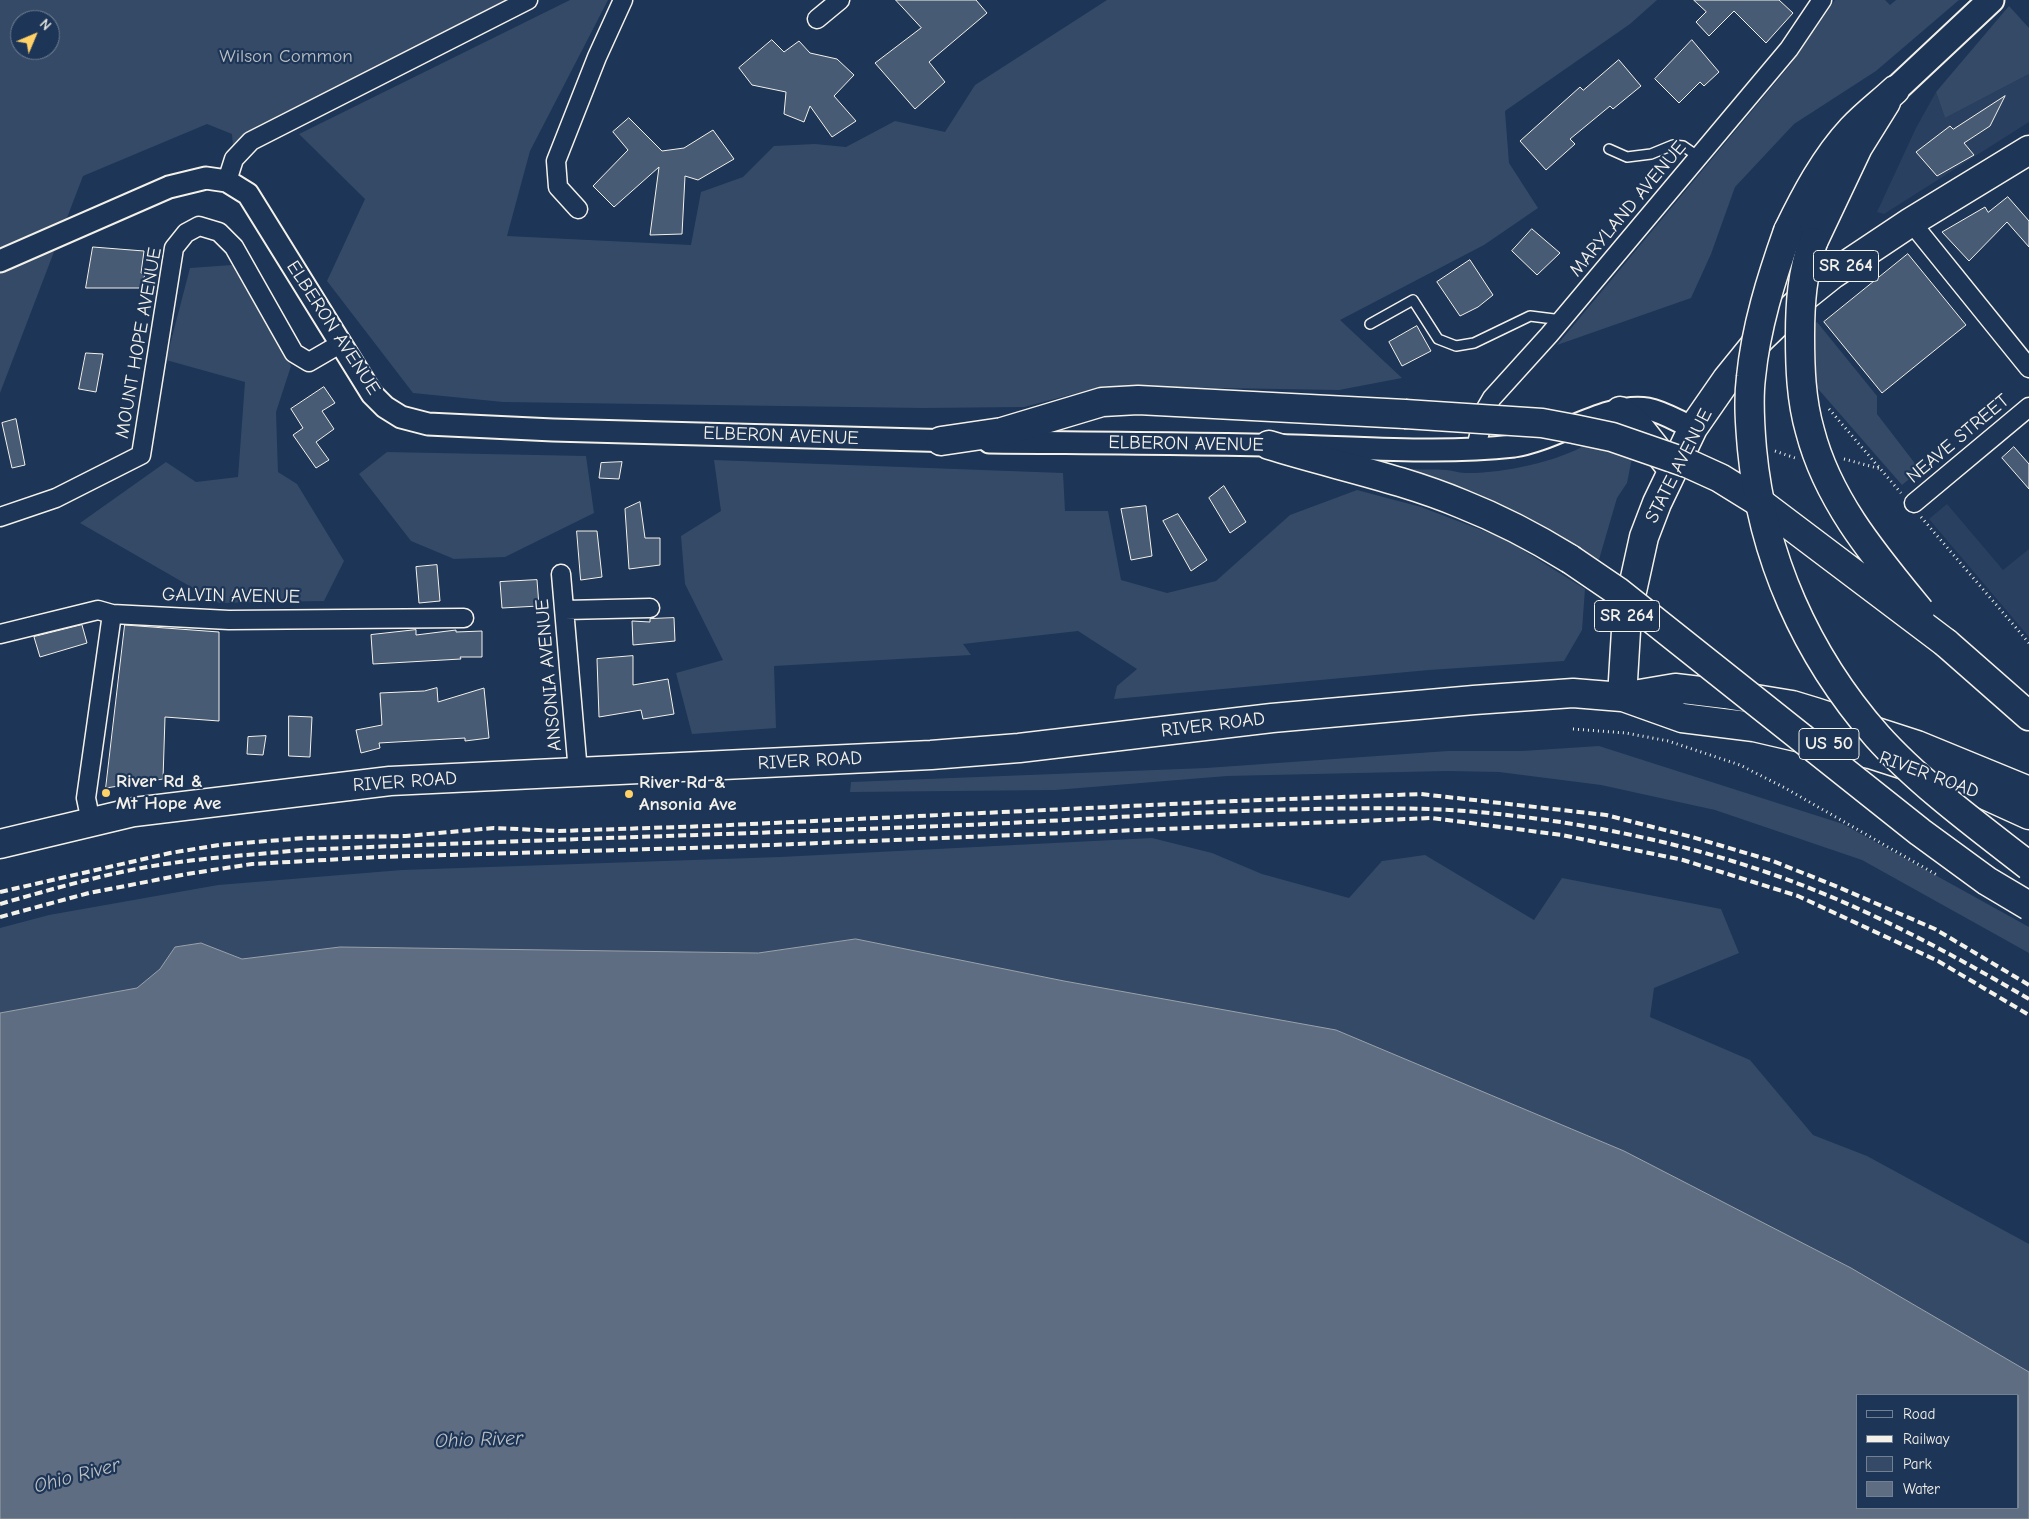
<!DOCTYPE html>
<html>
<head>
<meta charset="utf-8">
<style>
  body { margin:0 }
  #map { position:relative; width:2029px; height:1519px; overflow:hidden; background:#1d3557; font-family:"Comic Neue",sans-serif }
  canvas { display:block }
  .legend { position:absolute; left:1856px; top:1394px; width:162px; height:115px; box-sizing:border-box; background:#1d3557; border:1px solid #738091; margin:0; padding:6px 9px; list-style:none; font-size:15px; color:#f4f1e8 }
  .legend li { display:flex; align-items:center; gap:10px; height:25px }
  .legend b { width:25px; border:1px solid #738091 }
  .north { position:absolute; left:10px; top:10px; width:50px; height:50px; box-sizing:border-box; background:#1d3557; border:1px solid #738091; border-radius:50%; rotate:45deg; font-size:14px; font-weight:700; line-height:20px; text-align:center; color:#f4f1e8 }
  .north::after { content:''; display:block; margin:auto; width:18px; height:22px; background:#ffd166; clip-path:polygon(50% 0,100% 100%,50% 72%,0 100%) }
</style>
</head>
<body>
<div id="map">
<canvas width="2029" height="1519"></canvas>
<ul class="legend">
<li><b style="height:6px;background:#1d3557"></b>Road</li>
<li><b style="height:6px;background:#f4f1e8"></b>Railway</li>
<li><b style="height:14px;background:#354a67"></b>Park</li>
<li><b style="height:14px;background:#5e6d82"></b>Water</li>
</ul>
<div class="north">N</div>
</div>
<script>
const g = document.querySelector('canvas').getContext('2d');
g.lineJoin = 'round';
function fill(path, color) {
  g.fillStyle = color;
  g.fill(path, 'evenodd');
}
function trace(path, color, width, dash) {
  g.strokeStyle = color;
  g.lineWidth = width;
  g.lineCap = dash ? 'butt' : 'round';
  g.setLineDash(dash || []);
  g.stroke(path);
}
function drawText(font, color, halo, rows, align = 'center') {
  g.font = font + ' "Comic Neue",sans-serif';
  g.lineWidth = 4.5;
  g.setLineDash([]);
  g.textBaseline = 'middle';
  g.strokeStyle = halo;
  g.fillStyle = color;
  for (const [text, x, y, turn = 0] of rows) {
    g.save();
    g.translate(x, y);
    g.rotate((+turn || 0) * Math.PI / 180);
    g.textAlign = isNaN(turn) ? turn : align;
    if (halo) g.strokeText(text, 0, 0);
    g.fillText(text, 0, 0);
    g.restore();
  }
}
const built = new Path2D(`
  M2029,74V122L1884,214L1877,212L1916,128L1936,92L1945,118Z
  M1947,504L2003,570L2029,549V637L1929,519Z`);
const green = new Path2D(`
  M0,0H528L234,159L232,134L207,124L83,176L0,393ZM20,20H50V50H20Z
  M570,0H608L530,151L507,236L691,245L701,192L743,177L774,146L815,144L846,147L895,121L945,132L975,85L1107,0H1657L1630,24L1505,111L1509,163L1538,208L1484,245L1340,320L1402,378L1339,390L1104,386L1024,407L923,408L503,402L413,393L327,281L365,199L299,134Z
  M1835,0H1885L1890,5L1896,0H1959L1876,71L1794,124L1735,187L1711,254L1691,298L1557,345L1791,64Z
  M2009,6L2029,28V74L1945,118L1936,92Z
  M232,265L291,366L276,412L278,472L297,484L344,561L324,601L219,603L80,523L166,462L196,482L238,477L245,382L166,360L190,268Z
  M1817,322L1877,396V414L1920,470L1902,485L1785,351Z
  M1587,444L1632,458L1627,483L1617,498L1598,563L1552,531L1409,477L1411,469C1423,470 1435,469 1446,470C1452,470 1458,473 1465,473C1499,474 1558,462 1587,444Z
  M387,452L586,456L594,513L505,557L454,559L411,541L359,474Z
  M714,460L1063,473L1065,511H1108L1121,580L1167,593L1216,581L1290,515L1357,490L1421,507L1505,539L1585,589L1582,630L1564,661L1429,670L1114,699L1117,686L1137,669L1078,631L963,644L971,655L774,666L776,728L692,734L676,673L723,660L685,584L681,536L721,511Z
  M1599,746L1843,824L2029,927V953L1862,860L1715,810L1601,785L1499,772L1447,771L1227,776L1055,790L850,792L851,782L1206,768L1448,751H1522Z
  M1152,838L1212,853L1262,874L1349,898L1382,861L1425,855L1534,920L1562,878L1721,909L1739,953L1654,988L1650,1017L1750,1060L1813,1135L1867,1156L2029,1244V1372L1851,1268L1624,1151L1336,1030L1064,981L856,939L758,953L340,947L242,959L201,943L175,947L160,969L137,988L0,1013V928L49,915L218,885L402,870L780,857Z`);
const water = new Path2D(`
  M856,939L1064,981L1336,1030L1624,1151L1851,1268L2029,1372V1519H0V1013L137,988L160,969L175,947L201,943L242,959L340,947L758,953ZM1858,1395H2018V1508H1858Z`);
const building = new Path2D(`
  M896,0H976L987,13L929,62L945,82L915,109L875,63L921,28Z
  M1694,0H1779L1793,13L1766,43L1734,11L1709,36L1696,22L1706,12Z
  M772,40L784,52L799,41L810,53L837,59L854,75L834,96L856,121L832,137L810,106L804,122L784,114L786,92L752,85L739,68Z
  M1692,40L1719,72L1704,86L1700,82L1679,103L1655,79Z
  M1619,60L1641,86L1613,109L1610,106L1570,139L1575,144L1546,170L1520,141L1580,87L1583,90Z
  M2005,96L1990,126L1964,143L1974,155L1937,176L1916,152L1950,126L1953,129Z
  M629,118L662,151L684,148L713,130L734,159L698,180L685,176L682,234L650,235L659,167L614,207L593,186L628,150L613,132Z
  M2008,197L2029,221V247L2007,222L1969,261L1942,232L1985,207L1988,212Z
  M1532,229L1560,253L1537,275L1512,251Z
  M93,247L144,251L141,273L145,274L141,288H86Z
  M1908,254L1966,325L1882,393L1824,322Z
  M1470,260L1493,295L1478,307L1460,316L1437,282Z
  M1417,326L1431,351L1402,366L1389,342Z
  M86,353L103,354L96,392L79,389Z
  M324,387L335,403L322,411L334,429L316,442L329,460L316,468L293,435L303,428L291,409Z
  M16,419L25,465L12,468L2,423Z
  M2014,447L2029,464V489L2002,458Z
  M622,462L619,479L599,478L601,463Z
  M1224,486L1246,522L1230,533L1209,498Z
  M640,502L645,538H660V565L629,569L625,509Z
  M1146,506L1152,556L1131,560L1121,509Z
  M1178,514L1207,560L1191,571L1163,521Z
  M577,531H597L602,577L581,580Z
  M437,565L440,601L419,603L416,567Z
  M537,580L539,606L502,608L500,582Z
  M674,618L675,641L633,645L632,621L650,622V619Z
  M82,625L87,643L40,657L34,637Z
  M125,625L219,632V721L165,717L163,779L106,788Z
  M416,630V635L456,630V632L482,631V657H460L461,659L373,664L371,635Z
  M633,656V685L668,679L674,714L643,719L641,710L599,717L597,659Z
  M437,688L438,702L484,688L489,738L465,741V738L379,743L380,748L361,753L356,730L382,725L380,693L424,691Z
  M289,716L312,717L310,757L289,756Z
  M266,736L263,755L247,754L248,737Z`);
const path = new Path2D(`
  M1829,409L1901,493
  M1775,451L1795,458
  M1844,459L1881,469
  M1921,517L2029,643
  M1573,729L1626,733L1668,741L1740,765L1785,788L1937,875`);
const service = new Path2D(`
  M1609,149L1627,157L1651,154L1673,145L1683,146L1699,157
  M1370,324L1413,300L1438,339L1456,346L1474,343L1530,316L1562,320`);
const minor = new Path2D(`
  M817,19L840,0
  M227,181L234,159L251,141L528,0
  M578,209L558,187L556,161L597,57L623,0
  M1911,222L2029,368
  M1476,448L1485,410L1492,398L1549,335L1789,49L1822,0
  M1914,503L2029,407
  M0,517L56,498L141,455L174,248L186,233L199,226L219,232L234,247L294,353L309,362L340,344
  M561,574L578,772
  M565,610L650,608
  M0,634L98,610L112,614L229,620L464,618
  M91,822L86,798L112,614`);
const tertiary = new Path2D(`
  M0,261L169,187L206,178L227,181L248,194L372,394L385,407L401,417L428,424L553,430L956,441
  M989,442C1091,443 1193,443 1295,446C1368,448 1443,454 1514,446C1556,440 1607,402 1648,409C1664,412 1679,422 1693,428`);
const secondary = new Path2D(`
  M1895,90L1991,0`);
const primary = new Path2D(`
  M1813,242L1858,147L1886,102
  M1620,411L1635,422L1667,463
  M941,441L1002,432L1102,402L1138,400L1405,414
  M1946,643L2029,716
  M1622,697L1627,614L1644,537L1657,503L1693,428L1727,379L1757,342L1803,298L1833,274L1911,222L2029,150
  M1626,698L1682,718L1754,727L1870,754L1926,772L1974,790L2029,815
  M0,844L134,812L390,781L931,755L1019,748L1272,718L1474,700L1573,693L1622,697L1675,688L1725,694L1792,705L1815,712L1917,745L2029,791`);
const motorway = new Path2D(`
  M1788,231C1805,196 1825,158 1852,129C1865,115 1881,103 1895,90
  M1269,445C1333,465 1400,478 1462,504C1500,519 1536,538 1570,559`);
const rail = new Path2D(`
  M0,892L170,853L219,845L305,838L406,836L494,828L559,831L709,826L1235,801L1421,794L1606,815L1692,837L1773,861L1838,887L1935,929L2029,985
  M0,904C49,890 97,876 147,867C198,858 250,855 302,850C523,840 745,834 966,825C1082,820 1197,811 1312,809C1374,808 1436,807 1498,814C1594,824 1692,845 1783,878C1869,909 1950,953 2029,999
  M0,917L89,893L187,874L252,864L379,857L722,847L1432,818L1562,835L1683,860L1798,896L1938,961L2029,1015`);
const primaryBridge = new Path2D(`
  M1813,242C1802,273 1800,304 1800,336C1800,367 1801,400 1810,431C1828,501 1875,556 1920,611
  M1405,414L1542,423L1574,429L1612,437L1687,463L1720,478L1762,504L1946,643`);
const motorwayBridge = new Path2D(`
  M1788,231C1771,279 1756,327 1751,377C1748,401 1750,426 1752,449C1762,556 1806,655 1877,736C1919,783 1979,827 2029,866
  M1570,559L1617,591L1920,832L1987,881L2029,906`);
const markers = [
  [106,793,5,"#ffd166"],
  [629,794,5,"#ffd166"]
];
const shields = [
  [1846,266,65],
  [1627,616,65],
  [1829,744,60]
];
const shieldNames = [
  ["SR 264",1846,266],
  ["SR 264",1627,616],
  ["US 50",1829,744]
];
const parkNames = [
  ["Wilson Common",286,57]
];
const streetNames = [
  ["MARYLAND AVENUE",1628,209,-50],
  ["ELBERON AVENUE",333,328,57],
  ["MOUNT HOPE AVENUE",139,343,-80],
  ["ELBERON AVENUE",781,436,2],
  ["NEAVE STREET",1958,439,-40],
  ["ELBERON AVENUE",1186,444,1],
  ["STATE AVENUE",1679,466,-63],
  ["GALVIN AVENUE",231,596,1],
  ["ANSONIA AVENUE",549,675,-95],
  ["RIVER ROAD",1213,725,-7],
  ["RIVER ROAD",810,761,-3],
  ["RIVER ROAD",1929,775,20],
  ["RIVER ROAD",405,782,-4]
];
const poiNames = [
  ["River Rd &",116,782],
  ["Mt Hope Ave",116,804],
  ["River Rd &",639,783],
  ["Ansonia Ave",639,805]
];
const waterNames = [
  ["Ohio River",479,1440,-2],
  ["Ohio River",77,1476,-15]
];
fill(built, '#2a4060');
fill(green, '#354a67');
fill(water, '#5e6d82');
trace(water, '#9aa2ab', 1);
fill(building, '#485b74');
trace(building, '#f4f1e8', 1);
trace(service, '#f4f1e8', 12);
trace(minor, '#f4f1e8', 21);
trace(tertiary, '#f4f1e8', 25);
trace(secondary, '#f4f1e8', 29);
trace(primary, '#f4f1e8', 31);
trace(motorway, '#f4f1e8', 31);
trace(path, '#f4f1e8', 3, [1, 4]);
trace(service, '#1d3557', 9);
trace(minor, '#1d3557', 18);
trace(tertiary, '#1d3557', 21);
trace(secondary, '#1d3557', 25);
trace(primary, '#1d3557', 28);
trace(motorway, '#1d3557', 28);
trace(rail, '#f4f1e8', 4, [8, 4]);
trace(primaryBridge, '#f4f1e8', 31, []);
trace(motorwayBridge, '#f4f1e8', 31, []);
trace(primaryBridge, '#1d3557', 28);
trace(motorwayBridge, '#1d3557', 28);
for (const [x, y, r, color] of markers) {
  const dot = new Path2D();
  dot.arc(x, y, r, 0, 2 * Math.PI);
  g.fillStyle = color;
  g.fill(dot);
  trace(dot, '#1d3557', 2);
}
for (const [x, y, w] of shields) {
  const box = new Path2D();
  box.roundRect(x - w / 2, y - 15.5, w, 31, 4);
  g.fillStyle = '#1d3557';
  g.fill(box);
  trace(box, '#f4f1e8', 1);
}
drawText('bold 18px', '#f4f1e8', null, shieldNames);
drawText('19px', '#bbbfc1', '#1d3557', parkNames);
drawText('19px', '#f4f1e8', '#1d3557', streetNames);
drawText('bold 19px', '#f4f1e8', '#1d3557', poiNames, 'left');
drawText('italic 20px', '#c0c3c4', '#1d3557', waterNames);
</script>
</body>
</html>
